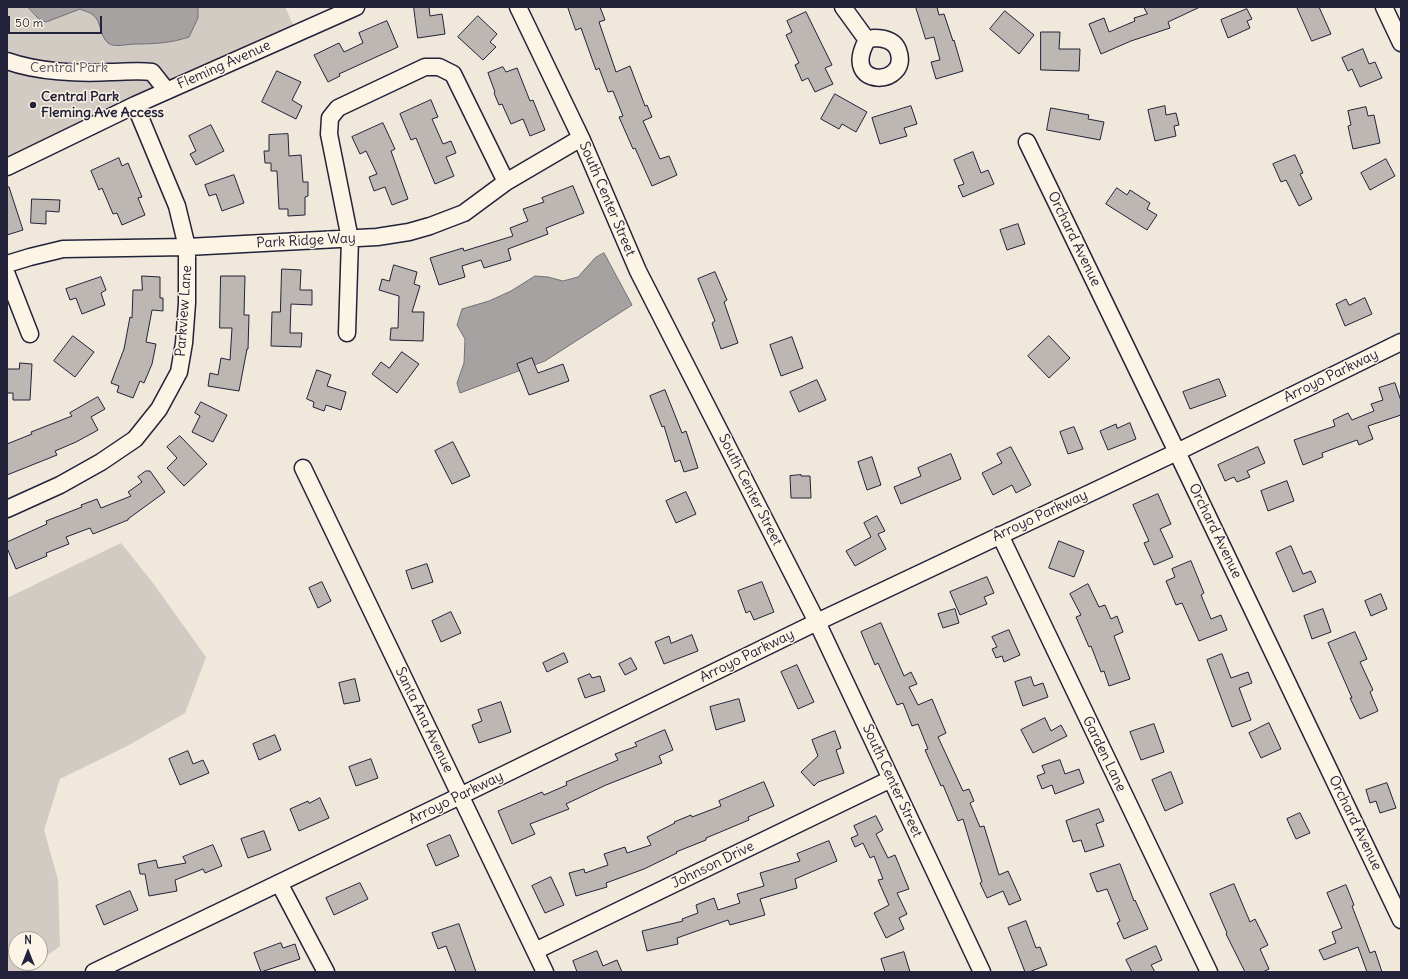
<!DOCTYPE html>
<html>
<head>
<meta charset="utf-8">
<style>
  body { margin:0 }
  #map { position:relative; width:1408px; height:979px; overflow:hidden; background:#efe8db; font-family:Delius,sans-serif }
  canvas { display:block }
  .frame { position:absolute; inset:0; border:8px solid #22223b; pointer-events:none }
  .north { position:absolute; left:8px; top:931px; width:40px; height:40px; box-sizing:border-box; background:#fcf5e5; border:1px solid #a5a1a1; border-radius:50%; rotate:0deg; font-size:11px; font-weight:700; line-height:16px; text-align:center; color:#22223b }
  .north::after { content:''; display:block; margin:auto; width:14px; height:18px; background:#22223b; clip-path:polygon(50% 0,100% 100%,50% 72%,0 100%) }
  .scale { position:absolute; left:8px; top:16px; width:94px; height:18px; box-sizing:border-box; border:2px solid #22223b; border-top:0; padding-left:5px; font-size:12px; line-height:14px; white-space:nowrap; color:#22223b; -webkit-text-stroke:3px #fcf5e5; paint-order:stroke }
</style>
</head>
<body>
<div id="map">
<canvas width="1408" height="979"></canvas>
<div class="frame"></div>
<div class="north">N</div>
<div class="scale">50 m</div>
</div>
<script>
const g = document.querySelector('canvas').getContext('2d');
g.lineJoin = 'round';
function fill(path, color) {
  g.fillStyle = color;
  g.fill(path, 'evenodd');
}
function trace(path, color, width, dash) {
  g.strokeStyle = color;
  g.lineWidth = width;
  g.lineCap = dash ? 'butt' : 'round';
  g.setLineDash(dash || []);
  g.stroke(path);
}
function drawText(font, color, halo, rows, align = 'center') {
  g.font = font + ' Delius,sans-serif';
  g.lineWidth = 3;
  g.setLineDash([]);
  g.textBaseline = 'middle';
  g.strokeStyle = halo;
  g.fillStyle = color;
  for (const [text, x, y, turn = 0] of rows) {
    g.save();
    g.translate(x, y);
    g.rotate((+turn || 0) * Math.PI / 180);
    g.textAlign = isNaN(turn) ? turn : align;
    if (halo) g.strokeText(text, 0, 0);
    g.fillText(text, 0, 0);
    g.restore();
  }
}
const green = new Path2D(`
  M7,7H285L297,33L7,167Z
  M121,543L153,583L206,657L185,713L129,745L60,779L44,830L58,880L60,946L40,961V939H16V963H37L25,972H7V598Z`);
const water = new Path2D(`
  M28,7H198V18L189,37C171,43 154,44 135,44C127,44 114,48 108,43C99,35 102,21 92,14C89,12 84,11 80,9L46,22L40,20Z
  M604,253L632,305L545,361L460,393L457,383L464,363L465,339L457,325L462,309L489,301L511,291L535,276L548,277L563,281L578,277L595,258Z`);
const building = new Path2D(`
  M414,7H429L430,16L442,14L445,34L418,38Z
  M568,7H600L605,20L599,22L616,72L630,66L645,106L647,105L652,117L643,121L660,159L669,156L677,175L652,186L635,148L633,149L619,117L623,116L613,91L608,92L599,68L596,70L581,28L576,30Z
  M916,7H937L939,15L944,14L953,41L954,40L963,71L936,79L931,62L940,60L934,37L926,39Z
  M1144,7H1200L1168,22L1170,28L1131,41L1101,54L1089,24L1104,18L1109,32L1135,21L1134,18L1147,14Z
  M1297,7H1319L1331,34L1312,41Z
  M1247,9L1252,19L1247,21L1250,28L1228,38L1221,20Z
  M1005,11L1034,35L1019,54L990,29Z
  M806,12L832,65L825,68L833,84L815,92L808,78L802,81L795,65L799,63L786,35L792,32L787,21Z
  M478,16L497,34L490,42L496,47L483,60L458,37Z
  M387,21L398,47L339,74L340,76L328,82L314,55L339,43L344,52L363,43L359,33Z
  M1041,32H1060L1059,49H1080L1079,71L1041,70Z
  M1363,49L1369,64L1375,62L1382,78L1360,87L1352,69L1348,71L1342,58Z
  M503,67L506,72L517,68L530,101L533,100L545,130L530,136L523,119L511,124L502,104L499,105L494,93L495,92L488,73Z
  M277,71L301,82L292,100L302,106L296,119L262,102Z
  M835,94L867,112L856,132L842,124L839,129L821,119Z
  M431,100L438,117L432,119L443,144L451,141L456,153L446,157L454,176L435,184L416,138L411,140L400,114Z
  M911,106L917,124L904,128L907,136L880,144L872,118Z
  M1165,106L1166,115L1176,113L1179,125L1174,126L1176,136L1155,141L1148,110Z
  M1366,107L1368,116L1374,115L1380,143L1353,149L1348,126L1351,125L1348,111Z
  M1051,108L1089,115L1088,119L1104,122L1100,140L1047,130Z
  M383,123L395,149L391,151L408,199L392,205L385,187L374,191L369,177L377,174L366,151L360,154L352,137Z
  M211,125L224,151L196,165L190,154L196,151L189,136Z
  M288,134L289,156L301,155L303,182H308V196L305,197V215L288,216V209H279L277,171H271V163H265L264,151H269V135Z
  M973,152L981,173L988,170L994,184L963,197L958,186L964,184L954,160Z
  M1295,155L1303,173L1300,174L1312,199L1299,206L1286,180L1281,182L1273,164Z
  M119,158L122,166L128,163L142,197L138,198L145,215L122,225L117,213L113,214L102,188L99,190L91,171Z
  M1386,159L1395,176L1370,190L1361,173Z
  M234,175L244,203L222,211L216,194L209,196L205,185Z
  M573,186L584,213L546,228L548,234L508,249L511,260L484,268L481,260L462,266L465,277L439,285L430,258L463,248L464,251L513,236L510,228L528,221L523,209L544,202L542,198Z
  M9,187L23,230L7,235V188Z
  M1117,188L1127,195L1130,190L1150,203L1147,209L1157,215L1147,230L1106,204Z
  M32,199L60,200L59,212L46,211V224L31,223Z
  M1018,224L1025,244L1007,250L1000,230Z
  M394,265L417,272L414,284L420,286L412,312H424L423,341L390,340L391,328H398L399,296L379,290L382,279L389,281Z
  M282,269L301,270L300,290H312V305L291,304L290,333H302L301,347L271,346L272,312H280Z
  M715,272L727,300L724,302L738,343L721,349L712,323L715,321L698,279Z
  M142,276L160,277V298H163V311L152,310L146,342L156,344L152,364L144,383L140,381L133,398L117,392L119,386L111,383L124,349L130,317L132,318L133,290H142Z
  M221,276H245L244,315H249L248,349H247L239,391L208,386L210,373L218,375L221,358L230,360L232,328H220Z
  M101,277L106,290L101,293L105,305L82,314L76,298L70,300L66,289Z
  M1365,298L1372,314L1345,326L1336,304L1346,299L1349,305Z
  M73,336L94,352L75,377L54,361Z
  M1049,336L1070,358L1049,378L1028,356Z
  M792,337L803,368L781,376L770,345Z
  M402,352L419,364L397,393L372,374L381,362L389,368Z
  M532,358L538,373L563,364L569,381L529,395L517,364Z
  M20,363L32,364L30,400H13V393H7V369H19Z
  M317,370L331,375L327,386L346,392L341,410L326,405L324,411L313,407L314,402L307,399Z
  M1219,379L1226,396L1190,409L1183,392Z
  M817,380L826,400L799,412L790,392Z
  M1395,383L1401,401V415L1368,426L1373,439L1359,445L1357,440L1322,453L1323,457L1303,465L1294,440L1335,426L1333,420L1348,413L1352,420L1374,411L1371,404L1383,400L1379,388Z
  M665,390L682,433L686,431L698,468L684,472L680,460L675,462L664,426L662,427L650,396Z
  M98,397L105,409L91,417L98,430L76,442L55,451L57,455L7,475V444L32,434L31,432L72,416L70,413Z
  M201,402L227,415L213,442L192,432L200,416L195,413Z
  M1130,423L1136,439L1108,450L1100,431L1116,424L1117,428Z
  M1074,427L1083,449L1068,454L1060,432Z
  M180,436L207,464L184,486L167,468L177,458L167,447Z
  M453,442L470,476L452,484L435,451Z
  M1011,447L1031,485L1016,493L1012,485L993,495L982,473L1002,463L997,454Z
  M1258,447L1265,463L1247,471L1250,477L1237,482L1234,477L1225,481L1218,465Z
  M951,454L961,479L901,504L894,487L921,476L918,468Z
  M872,457L881,485L867,490L858,462Z
  M146,471H150L165,492L128,519V520L93,534L90,528L66,537L69,544L46,553L47,556L16,569L7,548V542L47,524L46,521L82,507L81,505L97,499L101,508L131,496L128,492L142,482L138,477Z
  M801,475V476H810L811,498H791L790,476Z
  M1287,481L1294,501L1268,511L1261,491Z
  M686,492L696,514L676,523L666,501Z
  M1158,494L1171,524L1160,529L1173,557L1154,565L1144,543L1149,541L1133,505Z
  M877,516L885,531L878,534L886,549L855,566L846,551L871,537L864,523Z
  M1059,541L1084,551L1074,577L1049,568Z
  M1291,546L1303,574L1311,571L1316,582L1293,592L1276,553Z
  M1191,561L1204,593L1201,595L1211,619L1221,615L1227,630L1199,641L1182,603L1176,605L1166,581L1175,577L1172,569Z
  M427,564L433,582L412,589L406,571Z
  M987,577L994,593L984,597L987,604L960,615L950,592Z
  M322,582L331,601L318,608L309,588Z
  M762,582L774,612L754,620L750,611L746,613L738,591Z
  M1088,584L1099,607L1105,605L1111,619L1117,616L1123,632L1114,636L1130,679L1109,686L1104,671L1101,672L1091,646L1089,647L1076,617L1081,615L1070,594Z
  M1381,594L1387,609L1371,616L1365,601Z
  M955,609L959,623L943,628L938,614Z
  M1323,609L1331,632L1312,639L1304,616Z
  M451,612L461,633L441,642L432,621Z
  M881,623L904,676L911,672L917,684L909,687L918,705L932,699L946,733L938,737L963,791L969,789L974,801L970,803L980,827L984,826L999,875L1008,871L1021,900L1009,905L1003,891L987,898L980,883L982,882L963,819L958,821L943,785L941,786L925,750L928,749L918,724L912,726L903,703L897,705L878,663L875,665L861,632Z
  M1009,630L1020,655L1004,662L1002,656L996,658L992,649L997,647L992,637Z
  M1355,632L1367,659L1360,662L1373,690L1370,692L1378,711L1360,719L1350,698H1352L1328,643Z
  M692,635L698,651L664,664L655,642L669,636L671,643Z
  M564,653L568,662L547,672L543,663Z
  M1222,654L1231,678L1248,672L1252,683L1239,688L1251,720L1232,727L1207,660Z
  M631,658L637,669L625,675L619,664Z
  M797,665L814,702L798,709L781,672Z
  M590,674L592,678L600,676L605,691L585,698L578,679Z
  M1031,677L1034,686L1043,683L1048,697L1023,706L1015,682Z
  M355,679L360,701L344,704L339,683Z
  M739,699L745,721L716,730L710,707Z
  M501,702L511,732L479,743L472,725L482,721L478,710Z
  M1045,718L1051,731L1061,725L1067,736L1033,753L1021,730Z
  M1269,723L1281,749L1261,758L1249,733Z
  M1154,724L1164,752L1141,760L1130,732Z
  M665,730L673,750L659,756L662,763L606,785L566,804L569,809L530,824L535,834L512,844L498,811L542,792L544,795L567,785L566,782L618,760L615,754L637,746L635,743Z
  M835,731L841,748L836,750L844,773L818,782L814,786L801,772L818,756L812,740Z
  M275,735L281,750L259,760L253,744Z
  M188,751L193,764L203,760L209,773L180,785L169,759Z
  M371,759L378,778L356,786L349,767Z
  M1060,760L1065,774L1079,769L1084,783L1055,794L1052,785L1042,789L1037,776L1045,773L1042,766Z
  M1171,772L1183,803L1165,811L1152,780Z
  M764,782L774,806L748,817L749,820L706,838V840L676,852L677,853L644,869L606,883L607,887L576,896L569,873L584,869L585,873L608,865L604,854L625,847L627,853L651,845L647,837L675,823L674,822L691,815L692,817L721,806L719,801Z
  M1387,783L1396,808L1380,813L1376,801L1370,803L1366,790Z
  M320,798L329,818L299,831L290,809L308,801L309,803Z
  M1099,809L1104,821L1096,824L1104,846L1085,852L1081,840L1073,842L1066,821Z
  M1300,813L1310,833L1296,839L1287,819Z
  M876,816L883,830L876,834L888,858L895,855L909,889L897,893L907,914L899,918L904,929L886,938L874,913L889,905L878,880L883,879L874,856L870,858L863,843L855,847L851,838L858,835L854,826Z
  M264,831L271,850L248,858L241,839Z
  M450,835L459,856L436,866L427,845Z
  M829,841L837,861L795,879L797,888L760,899L765,915L730,925L728,920L677,938L678,944L647,951L642,931L683,921L682,919L698,913L696,905L714,898L718,910L740,903L737,894L764,886L760,873L800,861L797,854Z
  M213,845L222,866L205,873L203,869L175,880L177,891L149,896L145,874H140L138,864L156,860L158,868L186,863L183,857Z
  M1120,864L1134,901L1135,900L1148,929L1124,939L1117,923L1120,921L1107,889L1097,892L1090,874Z
  M551,877L564,905L545,913L532,886Z
  M360,883L368,899L334,915L326,898Z
  M1234,884L1250,922L1255,919L1268,945L1260,949L1269,969L1263,972H1245L1226,934L1227,933L1210,894Z
  M1346,885L1354,905L1352,906L1370,953L1375,951L1382,972H1367L1358,947L1324,960L1319,950L1336,943L1332,932L1342,928L1327,893Z
  M130,891L138,910L104,925L96,906Z
  M1026,921L1036,948L1040,947L1047,965L1029,972H1025L1008,928Z
  M459,924L476,972H456L446,946L438,949L432,933Z
  M281,943L283,948L295,944L300,959L261,972L254,953Z
  M1156,946L1162,960L1151,965L1155,972H1132L1126,960Z
  M597,951L603,966L617,960L622,972H577L573,961Z
  M904,952L910,972H885L881,959Z`);
const minor = new Path2D(`
  M518,7L581,138L638,271L817,622L982,972
  M843,7L867,40
  M1384,7L1401,43
  M874,38C884,38 894,40 898,50C912,87 839,90 867,40Z
  M7,61C38,72 79,74 111,72C125,72 138,70 152,72L167,91
  M1027,142L1177,452L1401,920
  M7,167L135,105L356,7
  M7,264L30,257L63,249L187,247L377,237L409,232L430,226L464,213L506,182L581,138
  M7,275L30,334
  M347,333L350,239L329,134L330,118L338,108L425,67H439L453,74L506,182
  M303,468L545,972
  M7,509L60,485L101,462L135,439L159,409L179,372L184,343L187,303V247L177,206L135,105
  M1000,535L1209,972
  M279,883L326,972
  M535,951L891,779
  M94,972L460,796L817,622L1177,452L1401,342`);
const markers = [
  [33,105,4,"#22223b"]
];
const streetNames = [
  ["Fleming Avenue",224,65,-24],
  ["South Center Street",607,199,67],
  ["Orchard Avenue",1074,239,64],
  ["Park Ridge Way",306,241,-3],
  ["Parkview Lane",184,311,-86],
  ["Arroyo Parkway",1331,376,-26],
  ["South Center Street",750,490,63],
  ["Arroyo Parkway",1040,516,-25],
  ["Orchard Avenue",1215,531,64],
  ["Arroyo Parkway",747,656,-26],
  ["Santa Ana Avenue",424,720,64],
  ["Garden Lane",1104,754,64],
  ["South Center Street",892,781,65],
  ["Arroyo Parkway",456,798,-26],
  ["Orchard Avenue",1355,823,64],
  ["Johnson Drive",713,865,-26]
];
const parkNames = [
  ["Central Park",69,68]
];
const poiNames = [
  ["Central Park",41,97],
  ["Fleming Ave Access",41,113]
];
fill(green, '#d1cbc3');
fill(water, '#a6a2a2');
trace(water, '#716f79', 1);
fill(building, '#bcb7b3');
trace(building, '#22223b', 1);
trace(minor, '#22223b', 19);
trace(minor, '#fcf5e5', 16);
for (const [x, y, r, color] of markers) {
  const dot = new Path2D();
  dot.arc(x, y, r, 0, 2 * Math.PI);
  g.fillStyle = color;
  g.fill(dot);
  trace(dot, '#fcf5e5', 1.5);
}
drawText('14px', '#22223b', '#fcf5e5', streetNames);
drawText('14px', '#575564', '#fcf5e5', parkNames);
drawText('bold 14px', '#22223b', '#fcf5e5', poiNames, 'left');
</script>
</body>
</html>
